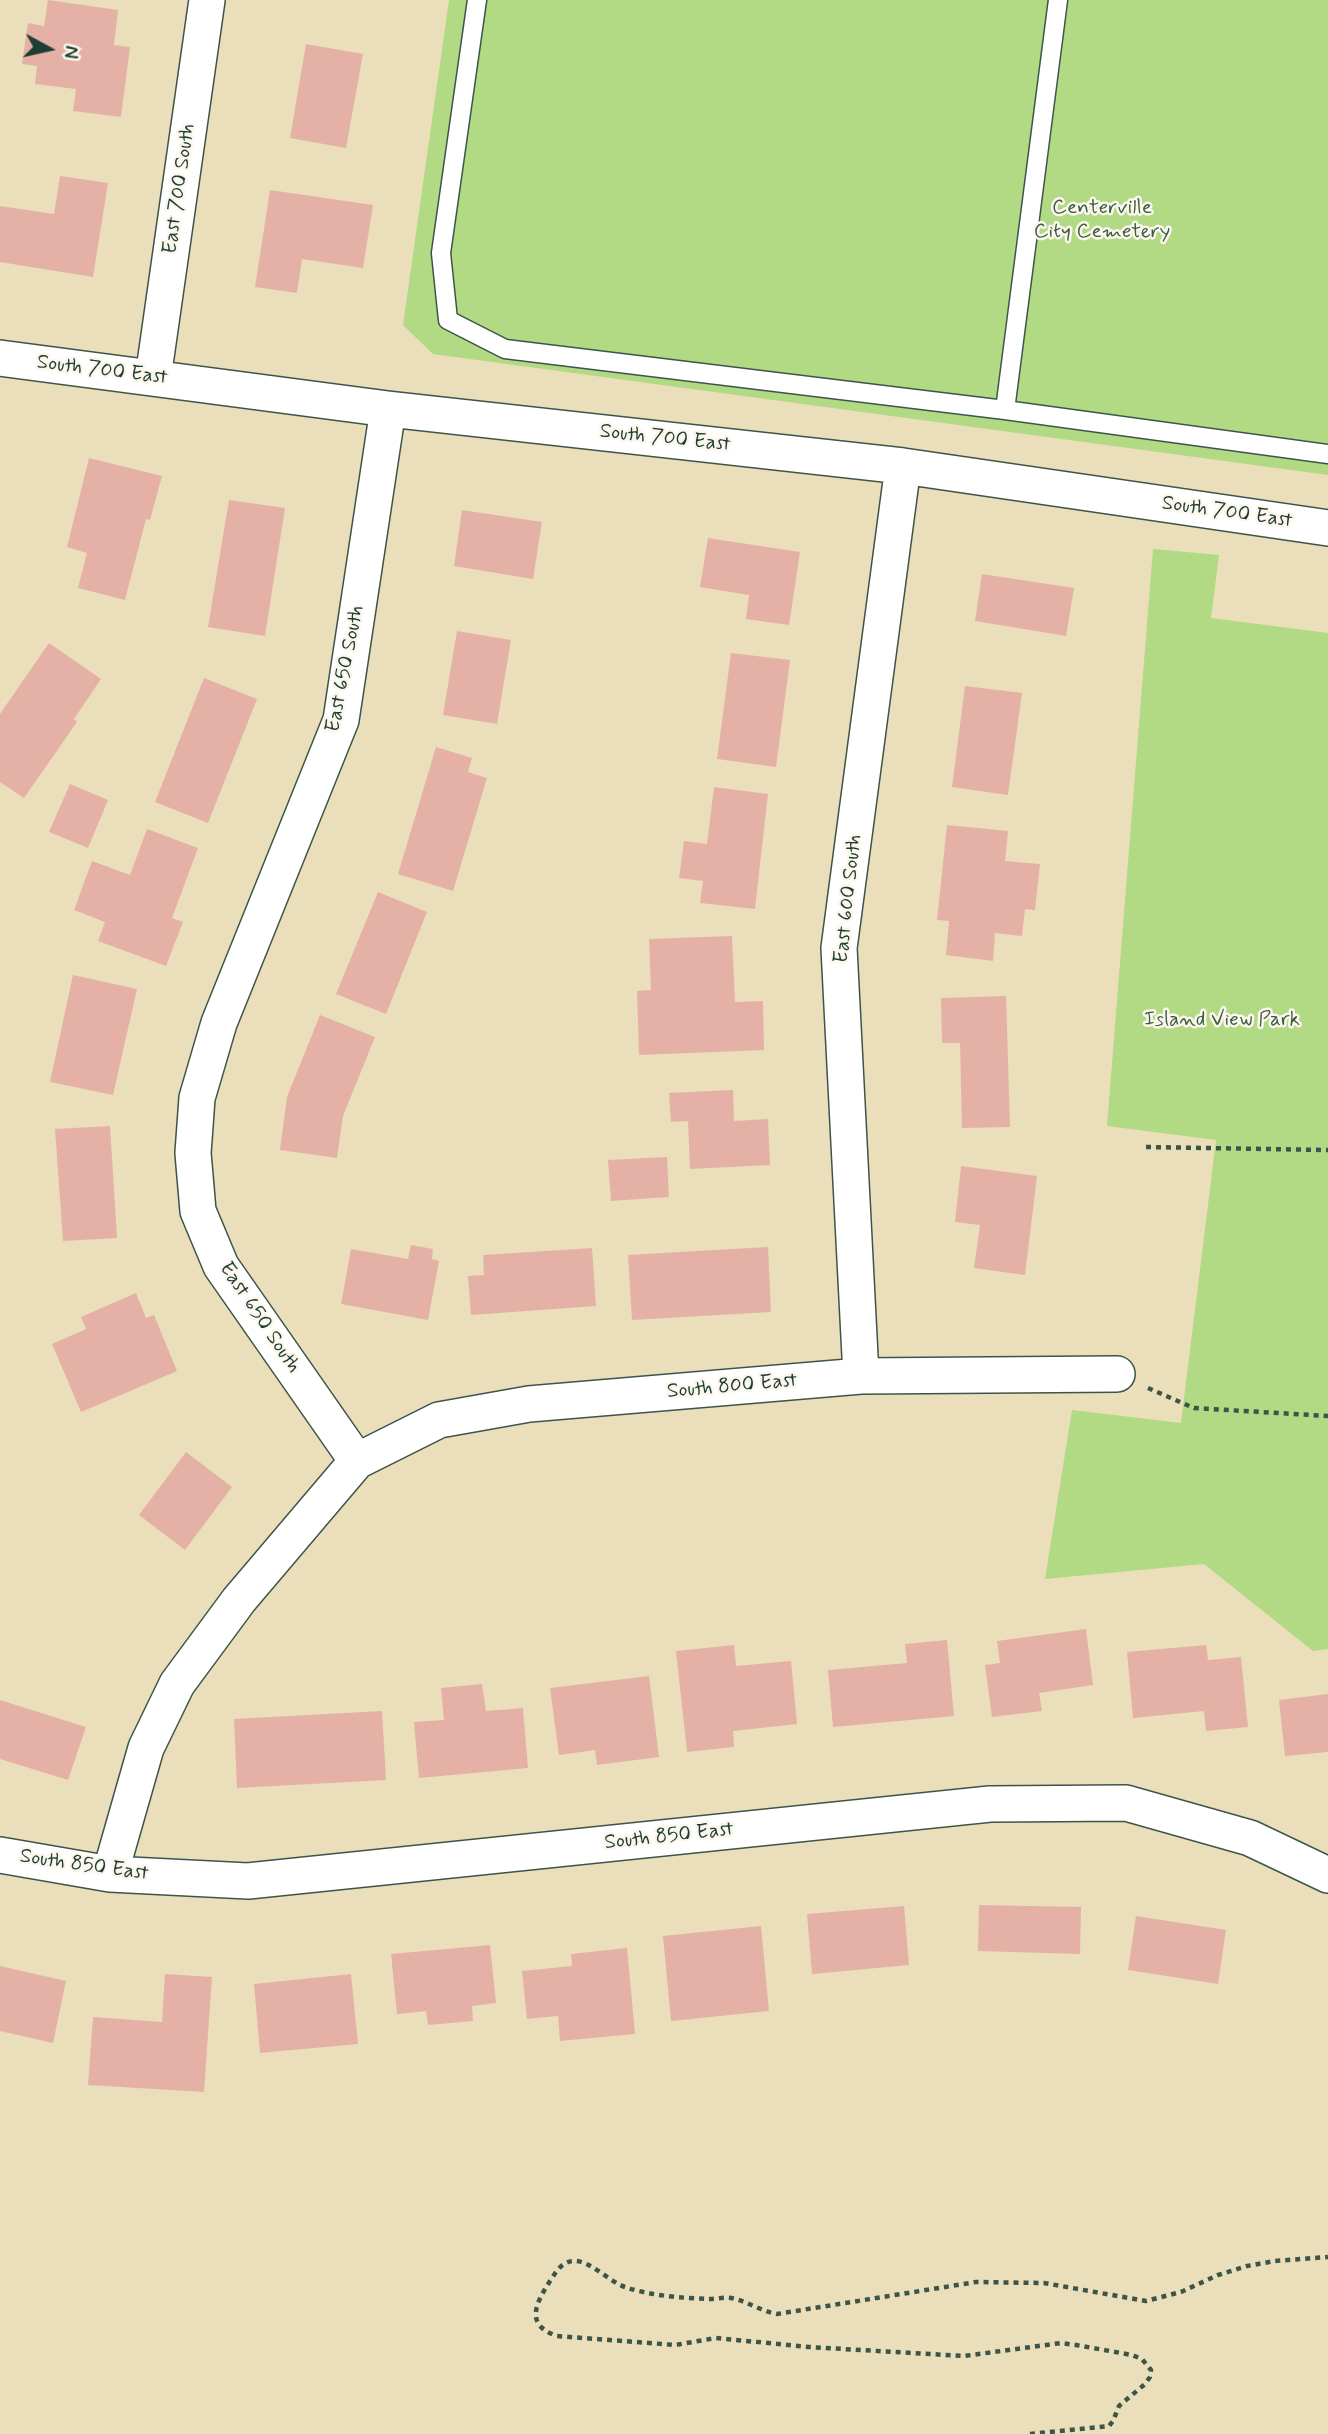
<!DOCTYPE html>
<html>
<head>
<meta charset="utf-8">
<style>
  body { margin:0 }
  #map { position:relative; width:1328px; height:2434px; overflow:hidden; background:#eadfba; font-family:Mynerve,sans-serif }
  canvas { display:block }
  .north { position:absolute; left:14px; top:14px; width:70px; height:70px; -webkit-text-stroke:5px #fbf7ec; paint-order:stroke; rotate:98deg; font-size:19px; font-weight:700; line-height:28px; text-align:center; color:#1f3d34 }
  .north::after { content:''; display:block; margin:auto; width:24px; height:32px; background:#1f3d34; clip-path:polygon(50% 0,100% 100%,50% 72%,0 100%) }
</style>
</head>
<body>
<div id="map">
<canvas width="1328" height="2434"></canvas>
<div class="north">N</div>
</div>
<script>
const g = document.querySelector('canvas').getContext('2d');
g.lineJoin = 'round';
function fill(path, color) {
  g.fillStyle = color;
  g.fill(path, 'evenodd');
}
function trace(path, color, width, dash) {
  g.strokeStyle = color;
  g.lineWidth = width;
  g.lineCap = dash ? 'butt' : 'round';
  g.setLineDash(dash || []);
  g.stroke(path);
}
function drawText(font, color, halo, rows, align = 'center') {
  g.font = font + ' Mynerve,sans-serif';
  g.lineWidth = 5;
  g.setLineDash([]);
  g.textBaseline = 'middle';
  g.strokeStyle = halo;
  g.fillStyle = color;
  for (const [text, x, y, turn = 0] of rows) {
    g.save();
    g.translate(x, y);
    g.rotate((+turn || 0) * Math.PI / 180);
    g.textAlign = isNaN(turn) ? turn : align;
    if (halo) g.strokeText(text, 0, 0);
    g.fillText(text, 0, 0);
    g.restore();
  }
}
const green = new Path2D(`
  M449,0H1328V475L433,354L403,325Z
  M1153,549L1219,555L1211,618L1328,633V1649L1313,1651L1204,1564L1045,1579L1072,1410L1181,1423L1216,1140L1107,1126Z`);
const building = new Path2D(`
  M48,0L118,10L114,45L130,47L121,117L73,111L76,89L35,84L37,66L22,64L28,23L44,26Z
  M306,44L363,54L346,148L290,138Z
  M60,176L108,183L93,277L0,262V206L54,214Z
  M270,190L373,205L363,268L302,259L297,293L255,287Z
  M89,458L162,476L150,520L146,519L125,600L78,588L87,553L67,547Z
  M229,500L285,508L265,636L208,627Z
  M462,510L542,522L533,579L454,566Z
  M708,538L800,552L789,625L746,619L749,595L700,587Z
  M982,574L1074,588L1066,636L975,621Z
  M457,631L511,640L497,724L443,715Z
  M49,643L101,679L74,719L77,722L24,798L0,782V714Z
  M731,653L790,660L776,767L717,759Z
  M204,678L257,699L208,823L155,802Z
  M965,686L1022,693L1008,795L952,787Z
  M436,747L472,758L468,772L487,778L453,891L398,874Z
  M70,784L108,800L88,848L49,832Z
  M714,787L768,794L755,909L700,903L703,881L679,878L684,841L707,844Z
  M947,825L1008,831L1005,861L1040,864L1035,910L1025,909L1022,936L995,933L993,961L946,955L949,921L937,920Z
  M147,829L198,848L172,918L183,922L166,966L98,941L105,922L74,910L92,861L130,875Z
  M378,892L427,912L386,1014L336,994Z
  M732,936L735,1002L763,1001L764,1050L639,1055L637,991L651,990L649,939Z
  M73,975L137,989L113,1095L50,1082Z
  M1006,996L1010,1127L962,1128L960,1043H942L941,998Z
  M320,1015L375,1037L343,1116L337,1158L280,1150L287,1097Z
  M733,1090L734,1121L768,1119L770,1165L690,1169L688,1121L671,1122L669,1093Z
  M110,1126L117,1238L63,1241L55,1129Z
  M667,1157L669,1197L611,1201L608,1160Z
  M961,1166L1037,1176L1025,1275L974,1268L980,1225L955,1222Z
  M411,1245L433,1249L432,1259L439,1261L428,1320L341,1304L351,1249L408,1259Z
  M768,1247L771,1312L632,1320L628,1255Z
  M592,1248L596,1306L471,1315L468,1276L484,1275L483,1255Z
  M136,1293L146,1318L154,1315L177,1371L81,1412L52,1344L86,1329L81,1317Z
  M186,1452L232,1487L185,1550L139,1515Z
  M1086,1629L1093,1685L1039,1693L1042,1711L992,1717L985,1665L1000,1663L997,1641Z
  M947,1640L954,1716L833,1727L828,1670L907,1663L905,1644Z
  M734,1645L736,1666L791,1661L797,1724L733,1731L734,1747L687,1752L676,1651Z
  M1206,1645L1208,1660L1241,1657L1248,1727L1206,1731L1204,1711L1133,1718L1127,1652Z
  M649,1676L659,1757L597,1765L595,1750L559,1755L550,1688Z
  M482,1684L486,1711L523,1708L528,1768L419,1778L414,1722L444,1720L441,1688Z
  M1328,1694V1752L1285,1756L1279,1700Z
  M0,1700L86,1727L68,1780L0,1759Z
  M382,1711L386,1780L237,1788L234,1719Z
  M979,1905L1081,1907L1080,1954L978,1951Z
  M904,1906L909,1965L812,1974L807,1914Z
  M1136,1916L1226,1930L1218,1984L1128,1970Z
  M761,1926L769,2011L671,2021L663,1936Z
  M490,1945L496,2003L472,2006L473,2021L428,2025L426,2011L397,2014L391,1954Z
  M627,1948L635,2034L560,2041L558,2016L527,2019L522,1971L572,1966L571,1954Z
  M0,1966L66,1981L53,2043L0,2031Z
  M165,1974L212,1977L204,2092L88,2085L93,2017L162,2022Z
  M351,1974L358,2044L260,2053L254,1984Z`);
const path = new Path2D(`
  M1146,1147L1328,1150
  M1148,1388L1194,1408L1328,1416
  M1030,2434L1109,2426L1113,2421L1119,2406L1145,2384L1150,2377L1151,2370L1142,2359L1132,2355L1076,2345L1061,2343L964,2356L809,2347L716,2338L675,2345L557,2336C524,2325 536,2303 550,2281C556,2272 561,2262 573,2261C588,2259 610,2282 625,2287C651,2296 683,2298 710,2299C717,2299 724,2297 731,2298C747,2301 760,2311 777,2314L976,2282L1044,2283L1146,2301L1181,2292L1218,2275L1247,2266L1275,2261L1328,2257`);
const service = new Path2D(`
  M477,0L441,253L448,320L505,349L1005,410L1328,454
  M1005,410L1058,0`);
const minor = new Path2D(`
  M0,358L388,409L903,466L1328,528
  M153,378L207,0
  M861,1376L839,948L903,466
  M357,1461L439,1420L529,1404L861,1376L1117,1374
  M0,1855L110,1874L248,1881L990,1804L1126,1803L1250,1838L1328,1875
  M110,1874L146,1748L177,1684L239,1600L357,1461L221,1266L198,1211L193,1153L197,1098L219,1023L341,720L388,409`);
const streetNames = [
  ["East 700 South",180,189,-82],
  ["South 700 East",102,371,7],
  ["South 700 East",665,439,6],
  ["South 700 East",1227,513,8],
  ["East 650 South",346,669,-79],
  ["East 600 South",849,899,-84],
  ["East 650 South",259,1318,56],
  ["South 800 East",732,1387,-5],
  ["South 850 East",669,1837,-6],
  ["South 850 East",84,1866,8]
];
const parkNames = [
  ["Centerville",1102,209],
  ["City Cemetery",1102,233],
  ["Island View Park",1222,1021]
];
fill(green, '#b2d983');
fill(building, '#e5b1a7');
trace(service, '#3d5548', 21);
trace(minor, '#3d5548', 38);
trace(path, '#3d5548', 4.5, [5, 5]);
trace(service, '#fff', 18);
trace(minor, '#fff', 35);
drawText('21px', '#1f3d34', '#fbf7ec', streetNames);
drawText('21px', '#3c5c44', '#fbf7ec', parkNames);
</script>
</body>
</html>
